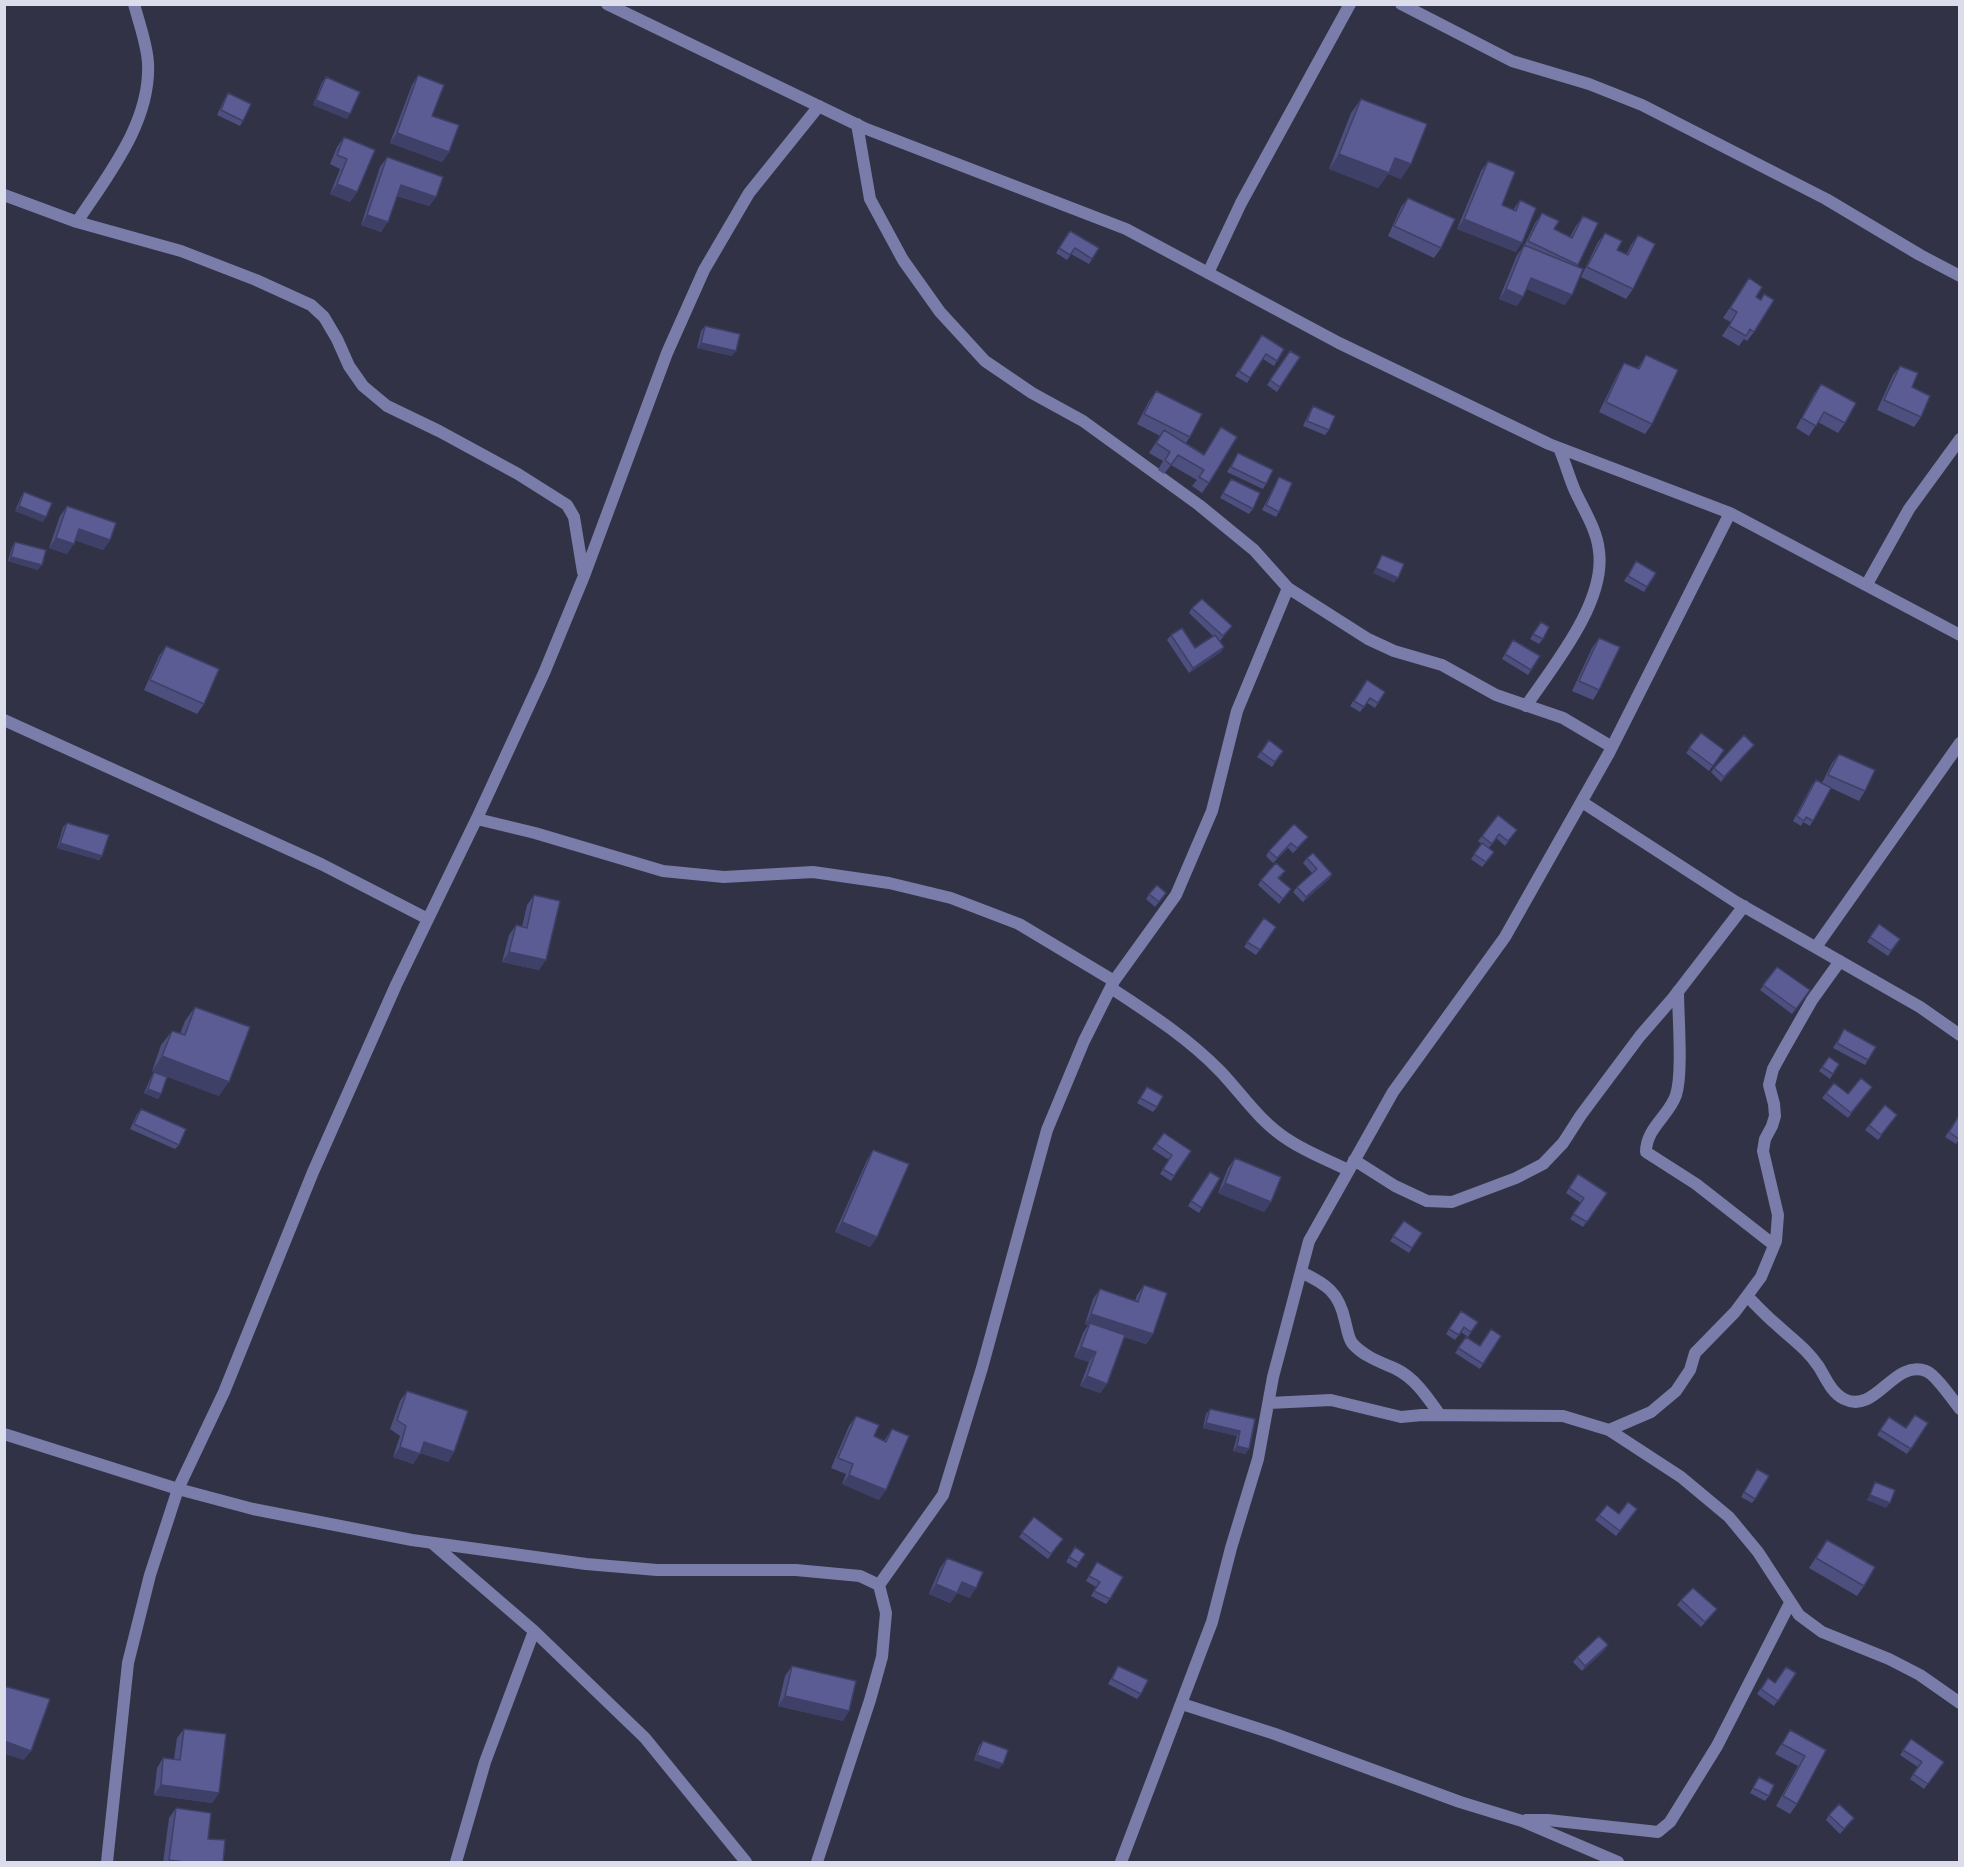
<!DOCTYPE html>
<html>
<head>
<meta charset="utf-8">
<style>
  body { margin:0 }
  #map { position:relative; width:1964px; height:1867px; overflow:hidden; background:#313245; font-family:"DejaVu Sans",sans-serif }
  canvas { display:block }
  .frame { position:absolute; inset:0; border:6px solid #dcddea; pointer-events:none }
</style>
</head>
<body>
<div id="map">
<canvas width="1964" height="1867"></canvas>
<div class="frame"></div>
</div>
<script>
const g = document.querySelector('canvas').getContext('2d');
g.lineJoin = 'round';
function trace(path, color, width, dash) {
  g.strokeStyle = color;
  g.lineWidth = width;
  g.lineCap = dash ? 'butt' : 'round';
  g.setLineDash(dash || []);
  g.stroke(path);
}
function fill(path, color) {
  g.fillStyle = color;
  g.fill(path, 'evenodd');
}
const minor = new Path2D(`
  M607,4L864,128L1126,229L1339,343L1549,444L1730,513L1960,635
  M1401,4L1512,61L1589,84L1642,105L1826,199L1920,255L1960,276
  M857,124L870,199L903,260L940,312L985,361L1032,393L1083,421L1199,505L1254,550L1288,588L1368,639L1394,651L1442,665L1496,695L1563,718L1612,747
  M4,195L77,222L181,251L256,280L311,305L324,317L337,339L349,366L363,386L387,406L439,431L518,474L567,505L574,517L583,572
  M77,222C108,175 151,122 148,63C147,44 139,23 134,4
  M1208,273L1241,203L1350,4
  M1867,584L1909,509L1960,439
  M1526,706C1554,665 1606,602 1599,551C1597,530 1584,510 1575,491C1569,477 1565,462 1559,448
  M4,720L321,864L428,919
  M1582,802L1736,902L1920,1007L1960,1035
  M477,819L535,833L663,871L724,877L813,872L889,883L951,898L1019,924L1114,981
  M1816,947L1960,743
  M1111,988C1149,1013 1188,1038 1220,1071C1242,1094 1259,1121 1287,1139C1306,1152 1328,1160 1348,1170
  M1678,991C1678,1016 1683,1073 1676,1095C1669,1116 1646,1128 1646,1152L1696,1184L1774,1245
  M1354,1160L1395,1186L1427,1201L1452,1202L1516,1178L1543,1164L1563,1143L1581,1115L1640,1036L1673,998L1744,906
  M1301,1272C1326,1284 1339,1292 1345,1321C1347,1328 1348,1337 1352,1343C1363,1356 1380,1362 1396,1369C1415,1378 1428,1398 1440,1415
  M1747,1296C1757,1306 1766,1316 1777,1325C1793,1340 1806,1348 1819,1367C1826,1379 1832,1393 1844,1399C1876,1415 1893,1359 1926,1371C1935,1374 1953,1400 1960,1409
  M1269,1403L1331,1400L1401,1417L1422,1415L1563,1416L1609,1430L1681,1477L1729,1517L1758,1552L1799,1615L1822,1632L1889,1659L1920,1675L1960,1703
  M1609,1430L1651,1412L1676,1391L1690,1370L1695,1353L1735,1312L1761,1277L1776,1241L1778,1215L1763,1151L1765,1139L1772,1126L1775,1116L1774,1104L1769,1085L1773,1069L1784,1049L1812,1000L1840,961
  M4,1434L178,1489L253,1509L412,1540L586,1564L657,1570H796L860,1576L879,1585L886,1613L882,1657L870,1700L817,1862
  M432,1543L534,1631L645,1738L746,1862
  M879,1585L943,1495L982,1368L1047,1130L1084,1041L1114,981L1176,895L1212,811L1237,711L1288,588
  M1182,1704L1275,1734L1460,1802L1522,1821L1618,1862
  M1526,1820H1548L1658,1832L1670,1822L1717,1746L1790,1603
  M107,1862L128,1663L150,1575L178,1489L224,1392L313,1172L396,985L478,816L544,673L584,576L667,353L704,270L749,193L819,106
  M456,1862L485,1762L534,1631
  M1121,1862L1212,1622L1231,1548L1258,1459L1273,1377L1309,1241L1393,1092L1505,937L1609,753L1730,513`);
const wall = new Path2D(`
  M418,75L432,116L449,152L442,162L390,143L412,85Z
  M326,77L347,119L313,105L322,82Z
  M228,93L243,121L240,126L217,115L225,98Z
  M1361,99L1401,179L1388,174L1378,188L1329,169L1351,113Z
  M344,137L357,192L350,202L330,194L340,169L330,164L337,147Z
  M387,157L436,197L429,206L397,196L381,232L361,225L380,167Z
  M1488,161L1502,205L1513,210L1520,200L1516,252L1457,229L1481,171Z
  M1408,198L1441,248L1434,258L1388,236L1401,207Z
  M1542,213L1554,229L1570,237L1576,226L1583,216L1578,265L1565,305L1527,289L1517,306L1499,299L1517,255L1524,246L1535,223Z
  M1605,233L1617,250L1626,255L1631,245L1638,235L1633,289L1626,299L1581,277L1598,242Z
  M1066,236L1099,248L1089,264L1071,254L1067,260L1056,253Z
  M1749,278L1756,297L1754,332L1747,341L1744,339L1739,346L1722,336L1731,322L1723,318Z
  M705,326L732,356L697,348L701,331Z
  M1262,335L1277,361L1274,366L1263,359L1247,383L1235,376Z
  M1290,351L1300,357L1277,392L1267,385Z
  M1646,355L1652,424L1645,434L1599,412L1618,373L1624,363L1637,369Z
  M1900,366L1912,387L1921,417L1914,427L1877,410L1893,375Z
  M1821,384L1845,423L1838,433L1818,422L1809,436L1796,428L1814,394Z
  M1156,391L1190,437L1186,443L1204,454L1221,427L1209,483L1202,493L1192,486L1197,480L1171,465L1164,474L1158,470L1163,461L1149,453L1160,436L1137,424L1149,401Z
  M1313,406L1329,430L1325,435L1303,426L1310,411Z
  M1238,453L1266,484L1263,489L1227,472Z
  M1279,477V512L1276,517L1262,510Z
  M1231,479L1253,509L1249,514L1220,498Z
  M24,492L43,522L15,511L21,497Z
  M67,506L110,540L103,550L75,540L67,554L49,548L60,516Z
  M15,542L38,570L8,561L12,547Z
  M1636,561L1647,587L1644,592L1624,581Z
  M1192,608L1232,626L1220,641L1224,647L1221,652L1189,673L1167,640L1171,635L1195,648L1213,636L1189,613Z
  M1541,622L1543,639L1539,644L1530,639Z
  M1599,638V690L1593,700L1572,691L1592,648Z
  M1513,640L1540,656L1528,675L1502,659Z
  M166,646L204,704L197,714L144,690L159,656Z
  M1367,680L1385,692L1375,708L1367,703L1360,712L1350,706Z
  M1701,733L1724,750L1709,771L1686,753Z
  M1269,740L1283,751L1272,767L1257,757Z
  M1754,745L1721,782L1711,772L1714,768Z
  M1839,754L1865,791L1859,801L1831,788L1810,826L1803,822L1801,826L1793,821L1812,785L1816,780L1822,783L1832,763Z
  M67,823L102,856L99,860L57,848L63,827Z
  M1294,824L1304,842L1293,853L1288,848L1273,863L1266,856L1269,851Z
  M1517,830L1505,846L1496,838L1489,848L1491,857L1482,867L1471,859L1482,844L1478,841L1482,836Z
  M1307,858L1332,874L1329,879L1303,902L1293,892L1297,887L1312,873L1303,863Z
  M1285,871L1279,879L1291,889L1279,904L1258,885L1261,880Z
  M1166,893L1155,907L1146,899L1149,894Z
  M534,895L539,970L502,962L509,935L516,925L522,927L527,905Z
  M1264,918L1276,927L1256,955L1244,947Z
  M1879,924L1900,939L1888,956L1867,942Z
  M1777,967L1810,990L1792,1014L1760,990Z
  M195,1007L219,1096L152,1071L161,1045L172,1031L180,1034L185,1021Z
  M1844,1029L1868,1060L1865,1065L1833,1048Z
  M1829,1057L1839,1064L1830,1079L1819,1071Z
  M154,1072L161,1094L158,1099L144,1093L151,1077Z
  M1834,1083L1848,1094L1872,1087L1848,1118L1822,1098Z
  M1147,1087L1157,1107L1153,1112L1137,1103Z
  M1885,1105L1897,1115L1878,1140L1865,1130Z
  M141,1109L179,1145L175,1149L130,1129L137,1114Z
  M1958,1117L1959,1118V1140L1956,1144L1945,1137Z
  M1164,1133L1191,1151L1171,1181L1160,1174L1169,1160L1152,1149Z
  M873,1150L877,1237L870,1247L835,1232L867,1160Z
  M1235,1158L1271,1202L1264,1212L1218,1193L1228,1168Z
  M1578,1174L1607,1193L1583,1227L1570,1219L1581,1203L1566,1193Z
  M1206,1177L1202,1208L1199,1213L1188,1206Z
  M1404,1221L1422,1233L1409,1253L1390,1241Z
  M1144,1285L1153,1334L1146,1344L1124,1337L1107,1384L1100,1393L1080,1386L1089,1362L1074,1357L1083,1333L1088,1325L1085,1324L1093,1299L1100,1289L1135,1301L1137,1295Z
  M1461,1311L1478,1322L1468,1337L1461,1332L1455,1340L1446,1334Z
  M1501,1336L1480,1369L1455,1353L1466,1337L1480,1346Z
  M407,1391L454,1452L448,1462L420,1453L413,1464L393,1457L400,1436L390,1429L400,1401Z
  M1210,1409L1255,1419L1249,1449L1245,1454L1233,1451L1237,1436L1203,1428L1206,1414Z
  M856,1416L874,1436L884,1441L892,1429L879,1500L842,1484L846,1474L831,1468L849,1426Z
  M1889,1417L1906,1428L1928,1423L1907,1454L1877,1435Z
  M1757,1469L1755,1499L1752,1503L1741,1497Z
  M1607,1505L1619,1514L1637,1509L1616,1536L1595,1520Z
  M1034,1517L1063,1539L1048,1559L1019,1537Z
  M1827,1540L1864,1586L1857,1596L1809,1568Z
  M1075,1547L1085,1554L1076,1568L1066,1562Z
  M947,1558L970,1598L957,1593L950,1603L929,1594L940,1568Z
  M1097,1562L1110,1599L1106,1604L1091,1596L1096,1587L1086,1581Z
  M1681,1600L1713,1614L1701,1627L1677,1605Z
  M1605,1650L1582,1671L1573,1662L1577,1657Z
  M792,1666L843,1721L778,1706L785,1676Z
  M1118,1666L1141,1694L1137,1699L1108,1684Z
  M1796,1673L1774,1706L1757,1694L1768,1678L1775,1683Z
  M184,1729L219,1793L212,1803L154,1795L157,1768L163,1758L174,1759L177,1738Z
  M1790,1730L1826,1750L1797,1804L1790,1814L1776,1806L1798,1766L1775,1754Z
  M1911,1739L1944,1762L1924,1789L1910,1779L1918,1767L1900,1755Z
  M983,1741L999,1769L974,1760L979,1746Z
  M1759,1777L1769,1796L1765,1801L1750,1793Z
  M176,1808L208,1839L223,1863H163L169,1818Z
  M1829,1815L1854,1818L1840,1834L1826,1820Z`);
const shadedWall = new Path2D(`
  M316,100L350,114L347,119L313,105Z
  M397,133L449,152L442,162L390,143Z
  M1339,154L1395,158L1411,164L1401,179L1388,174L1378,188L1329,169Z
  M337,184L357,192L350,202L330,194Z
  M401,185L436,197L429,206L394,195Z
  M367,215L388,222L381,232L361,225Z
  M1464,219L1522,243L1516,252L1457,229Z
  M1531,278L1572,295L1565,305L1524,288Z
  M1506,289L1523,297L1517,306L1499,299Z
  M701,343L736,351L732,356L697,348Z
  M19,506L46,517L43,522L15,511Z
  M79,529L110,540L103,550L72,539Z
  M56,538L74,544L67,554L49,548Z
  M11,557L42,565L38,570L8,561Z
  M1376,568L1398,578L1394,583L1373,573Z
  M1224,647L1221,652L1189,673L1193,668Z
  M1754,745L1750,750L1721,782L1724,777Z
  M60,843L102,856L99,860L57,848Z
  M1332,874L1329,879L1303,902L1306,897Z
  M509,952L546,960L539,970L502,962Z
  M162,1056L229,1082L219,1096L152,1071Z
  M148,1089L161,1094L158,1099L144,1093Z
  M1225,1183L1271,1202L1264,1212L1218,1193Z
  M842,1222L877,1237L870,1247L835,1232Z
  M1091,1314L1153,1334L1146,1344L1089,1326L1090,1323L1088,1325L1085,1324Z
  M1081,1347L1096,1352L1089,1362L1074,1357Z
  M1087,1376L1107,1384L1100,1393L1080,1386Z
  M1206,1423L1240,1431L1237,1436L1203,1428Z
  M424,1442L454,1452L448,1462L417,1452Z
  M1237,1446L1249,1449L1245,1454L1233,1451Z
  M400,1447L420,1454L413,1464L393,1457Z
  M849,1475L886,1490L879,1500L842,1484Z
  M1870,1495L1890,1503L1886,1508L1866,1500Z
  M962,1582L976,1588L970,1598L957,1593L950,1603L929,1594L936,1584Z
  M1608,1645L1605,1650L1582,1671L1585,1666Z
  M785,1696L849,1711L843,1721L778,1706Z
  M4,1741L31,1751L24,1760L4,1754Z
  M977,1755L1003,1764L999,1769L974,1760Z
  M161,1785L219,1793L212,1803L154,1795Z
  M169,1860L194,1863H167Z`);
const building = new Path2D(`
  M418,75L444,85L432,116L459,125L449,152L397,133Z
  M326,77L360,92L350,114L316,100Z
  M228,93L251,104L243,121L221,110Z
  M1361,99L1427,124L1411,164L1395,158L1389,173L1339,154Z
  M344,137L375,150L357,192L337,184L347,159L337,155Z
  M387,157L443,177L436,197L401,185L388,222L367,215Z
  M1488,161L1515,172L1502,205L1516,211L1520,200L1536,208L1522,243L1464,219Z
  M1408,198L1455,219L1441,248L1394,226Z
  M1542,213L1559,221L1554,229L1572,238L1583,216L1598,223L1578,265L1528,241Z
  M1070,231L1099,248L1092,259L1075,248L1070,255L1059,248Z
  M1605,233L1622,241L1617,250L1628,255L1638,235L1655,244L1633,289L1587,267Z
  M1524,245L1583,269L1572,295L1531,278L1523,297L1506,289Z
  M1749,278L1762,287L1756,297L1761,300L1764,294L1774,300L1754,332L1750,329L1746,336L1729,326L1737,312L1730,308Z
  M705,326L740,334L736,351L701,343Z
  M1262,335L1284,349L1277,361L1266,354L1250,378L1239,371Z
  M1290,351L1300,357L1280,387L1270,380Z
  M1646,355L1678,370L1652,424L1606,402L1624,363L1639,369Z
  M1900,366L1918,373L1912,387L1930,396L1921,417L1884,400Z
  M1821,384L1856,403L1845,423L1824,412L1816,426L1802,418Z
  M1156,391L1202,414L1190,437L1144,414Z
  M1313,406L1335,416L1329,430L1307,421Z
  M1221,427L1237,437L1209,483L1199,477L1204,470L1178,455L1171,465L1165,460L1170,452L1156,443L1164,430L1204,455Z
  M1238,453L1273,470L1266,484L1231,467Z
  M1279,477L1292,483L1279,512L1266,505Z
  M1231,479L1260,493L1253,509L1223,493Z
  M24,492L52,503L46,517L19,506Z
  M67,506L116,523L110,540L79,529L74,544L56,538Z
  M15,542L46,550L42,565L11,557Z
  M1382,555L1404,564L1398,578L1376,568Z
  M1636,561L1656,573L1647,587L1628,576Z
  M1202,599L1232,626L1223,636L1192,608Z
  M1541,622L1549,627L1543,639L1533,634Z
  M1182,628L1195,648L1215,635L1224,647L1193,668L1171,635Z
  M1599,638L1620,647L1599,690L1579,681Z
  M1513,640L1540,656L1531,670L1505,654Z
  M166,646L219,669L204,704L150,680Z
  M1367,680L1385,692L1378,703L1370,698L1364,707L1354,701Z
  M1701,733L1724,750L1713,766L1689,748Z
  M1744,735L1754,745L1724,777L1714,768Z
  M1269,740L1283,751L1275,762L1261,752Z
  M1839,754L1875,770L1865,791L1828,775Z
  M1816,780L1831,788L1813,821L1806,817L1804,821L1797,816Z
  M1498,815L1517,830L1508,841L1499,834L1492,844L1482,836Z
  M67,823L109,835L102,856L60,843Z
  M1294,824L1308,837L1297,848L1291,843L1277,858L1269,851Z
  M1482,843L1494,852L1486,862L1474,854Z
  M1313,853L1332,874L1306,897L1297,887L1317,869L1307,858Z
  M1276,863L1285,871L1278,878L1291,889L1283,899L1261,880Z
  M1157,885L1166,893L1159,902L1149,894Z
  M534,895L560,901L546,960L509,952L516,925L527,928Z
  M1264,918L1276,927L1260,950L1247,942Z
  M1879,924L1900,939L1891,951L1870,937Z
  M1777,967L1810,990L1796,1009L1763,985Z
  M195,1007L250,1027L229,1082L162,1056L172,1031L185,1035Z
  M1844,1029L1876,1047L1868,1060L1837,1043Z
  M1829,1057L1839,1064L1833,1074L1822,1067Z
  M154,1072L167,1077L161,1094L148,1089Z
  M1861,1078L1872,1087L1851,1113L1826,1093L1834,1083L1848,1094Z
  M1147,1087L1163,1096L1157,1107L1140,1098Z
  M1885,1105L1897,1115L1881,1135L1869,1125Z
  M141,1109L186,1129L179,1145L134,1124Z
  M1958,1117L1959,1118V1139L1949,1132Z
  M1164,1133L1191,1151L1174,1176L1163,1169L1172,1155L1156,1144Z
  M873,1150L909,1164L877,1237L842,1222Z
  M1235,1158L1281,1177L1271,1202L1225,1183Z
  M1210,1172L1220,1178L1202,1208L1191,1201Z
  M1578,1174L1607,1193L1587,1222L1573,1214L1584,1198L1569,1188Z
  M1404,1221L1422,1233L1412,1248L1393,1236Z
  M1144,1285L1167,1293L1153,1334L1091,1314L1100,1289L1138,1302Z
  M1461,1311L1478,1322L1471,1332L1464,1327L1459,1335L1449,1329Z
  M1090,1323L1125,1335L1107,1384L1087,1376L1096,1352L1081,1347Z
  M1491,1329L1501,1336L1483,1364L1458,1348L1466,1337L1480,1346Z
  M407,1391L468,1411L454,1452L424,1442L420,1454L400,1447L406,1426L397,1420Z
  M1210,1409L1255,1419L1249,1449L1237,1446L1240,1431L1206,1423Z
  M1915,1415L1928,1423L1911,1449L1880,1430L1889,1417L1906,1428Z
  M856,1416L879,1425L874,1436L886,1442L892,1429L909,1436L886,1490L849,1475L853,1464L838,1458Z
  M1757,1469L1769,1476L1755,1499L1744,1492Z
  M1875,1482L1895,1490L1890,1503L1870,1495Z
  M1628,1502L1637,1509L1620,1531L1599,1515L1607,1505L1619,1514Z
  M1034,1517L1063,1539L1051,1554L1022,1532Z
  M1827,1540L1875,1567L1864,1586L1816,1558Z
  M1075,1547L1085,1554L1079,1563L1069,1557Z
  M947,1558L983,1572L976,1588L962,1582L957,1593L936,1584Z
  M1097,1562L1123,1577L1110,1599L1094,1591L1100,1582L1089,1576Z
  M1693,1588L1717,1609L1705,1622L1681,1600Z
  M1599,1636L1608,1645L1585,1666L1577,1657Z
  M792,1666L856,1681L849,1711L785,1696Z
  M1118,1666L1148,1680L1141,1694L1112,1679Z
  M1786,1667L1796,1673L1778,1701L1761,1689L1768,1678L1775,1683Z
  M4,1686L50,1699L31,1751L4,1741Z
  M184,1729L226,1734L219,1793L161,1785L163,1758L180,1760Z
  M1790,1730L1826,1750L1797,1804L1783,1796L1805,1756L1782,1744Z
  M1911,1739L1944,1762L1928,1784L1913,1774L1922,1762L1903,1750Z
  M983,1741L1008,1750L1003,1764L977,1755Z
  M1759,1777L1774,1785L1769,1796L1753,1788Z
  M1839,1804L1854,1818L1844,1829L1829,1815Z
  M176,1808L211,1813L208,1839L225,1840L223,1863H194L169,1860Z`);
trace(minor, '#7a7da9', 12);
fill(wall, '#4d4f7e');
fill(shadedWall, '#3f4067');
fill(building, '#5a5c93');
trace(building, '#3f4067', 1.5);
</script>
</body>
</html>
